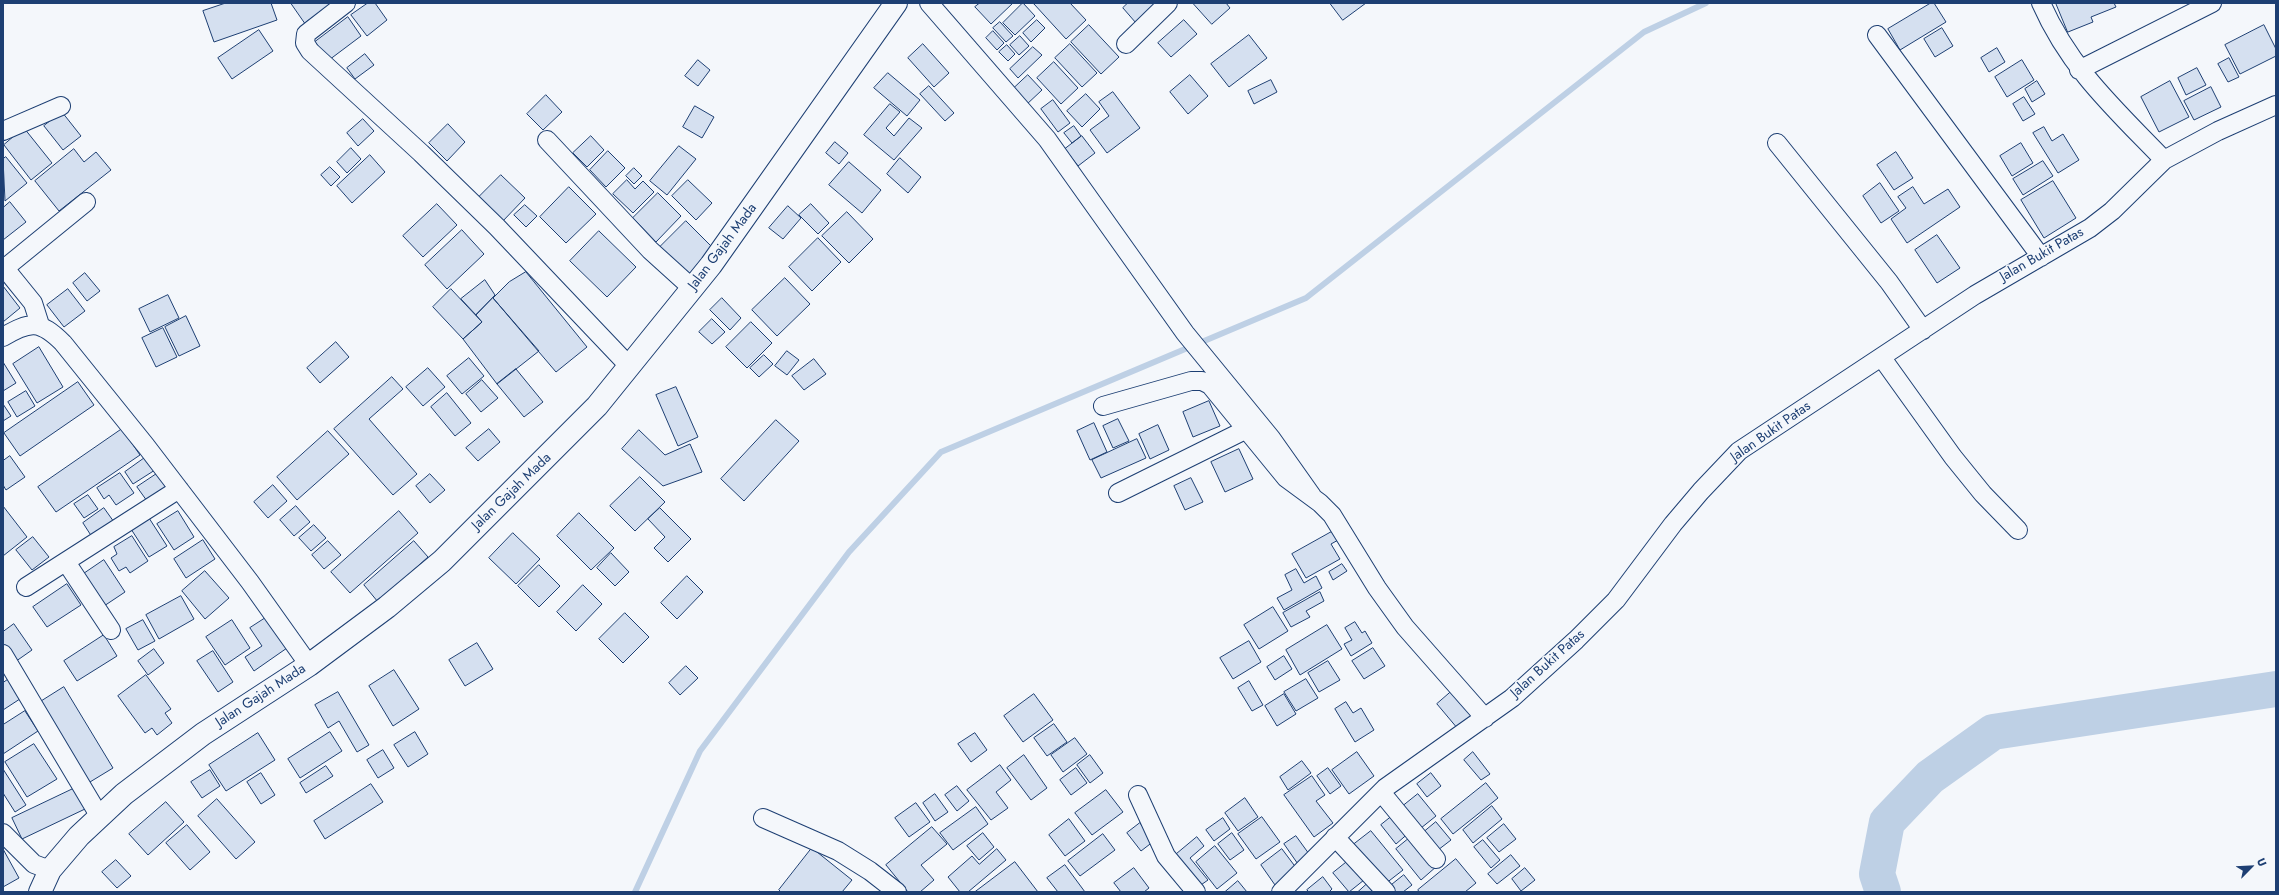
<!DOCTYPE html>
<html>
<head>
<meta charset="utf-8">
<style>
  body { margin:0 }
  #map { position:relative; width:2279px; height:895px; overflow:hidden; background:#f4f7fb; font-family:Jost,sans-serif }
  canvas { display:block }
  .frame { position:absolute; inset:0; border:4px solid #1d3f73; pointer-events:none }
  .north { position:absolute; left:2231px; top:847px; width:40px; height:40px; -webkit-text-stroke:3px #f4f7fb; paint-order:stroke; rotate:66deg; font-size:11px; font-weight:700; line-height:16px; text-align:center; color:#1d3f73 }
  .north::after { content:''; display:block; margin:auto; width:14px; height:18px; background:#1d3f73; clip-path:polygon(50% 0,100% 100%,50% 72%,0 100%) }
</style>
</head>
<body>
<div id="map">
<canvas width="2279" height="895"></canvas>
<div class="frame"></div>
<div class="north">U</div>
</div>
<script>
const g = document.querySelector('canvas').getContext('2d');
g.lineJoin = 'round';
function trace(path, color, width, dash) {
  g.strokeStyle = color;
  g.lineWidth = width;
  g.lineCap = dash ? 'butt' : 'round';
  g.setLineDash(dash || []);
  g.stroke(path);
}
function fill(path, color) {
  g.fillStyle = color;
  g.fill(path, 'evenodd');
}
function drawText(font, color, halo, rows, align = 'center') {
  g.font = font + ' Jost,sans-serif';
  g.lineWidth = 3;
  g.setLineDash([]);
  g.textBaseline = 'middle';
  g.strokeStyle = halo;
  g.fillStyle = color;
  for (const [text, x, y, turn = 0] of rows) {
    g.save();
    g.translate(x, y);
    g.rotate((+turn || 0) * Math.PI / 180);
    g.textAlign = isNaN(turn) ? turn : align;
    if (halo) g.strokeText(text, 0, 0);
    g.fillText(text, 0, 0);
    g.restore();
  }
}
const stream = new Path2D(`
  M635,892L700,751L849,552L941,452L1306,298L1644,32L1706,3`);
const river = new Path2D(`
  M1883,892L1877,874L1887,822L1930,777L1993,732L2276,689`);
const building = new Path2D(`
  M226,3H271L277,20L214,42L203,11Z
  M291,3H332L305,23Z
  M368,3H375L387,20L367,36L351,15Z
  M980,3H1013L991,24L975,7Z
  M1023,3L1035,16L1015,35L1003,23Z
  M1035,3H1070L1086,20L1066,39L1034,4Z
  M1128,3H1158L1136,23L1123,8Z
  M1193,3H1226L1230,8L1212,24Z
  M1330,3H1366L1343,20Z
  M1931,3H1934L1946,22L1900,50L1888,29Z
  M2056,3H2114L2116,7L2091,17L2093,22L2068,32Z
  M348,17L361,36L329,60L315,42Z
  M1037,20L1045,28L1031,42L1023,33Z
  M1184,20L1197,34L1171,57L1158,43Z
  M1000,22L1013,36L1006,42L993,28Z
  M1089,25L1119,57L1101,74L1071,42Z
  M2264,25L2276,49V56L2240,74L2225,45Z
  M1942,28L1953,46L1935,57L1924,39Z
  M259,30L273,51L232,79L218,58Z
  M993,31L1004,43L997,50L986,38Z
  M1249,35L1267,58L1229,87L1211,64Z
  M1020,36L1029,46L1019,55L1010,45Z
  M923,44L949,73L934,87L908,58Z
  M1070,44L1097,73L1082,87L1055,58Z
  M1007,45L1015,54L1008,61L999,52Z
  M1033,47L1042,55L1018,78L1010,69Z
  M1997,48L2005,62L1989,72L1981,58Z
  M365,54L374,65L355,79L347,68Z
  M2229,58L2239,77L2228,82L2218,64Z
  M698,60L710,70L698,86L685,76Z
  M2022,60L2034,80L2007,97L1995,77Z
  M1054,62L1078,88L1061,104L1037,78Z
  M2197,68L2206,85L2186,95L2178,78Z
  M888,73L920,100L907,116L874,88Z
  M1028,75L1042,90L1026,105L1012,90Z
  M1190,75L1208,96L1188,114L1170,92Z
  M1271,80L1277,92L1254,104L1248,91Z
  M2037,81L2045,94L2032,102L2025,89Z
  M2170,81L2189,117L2159,132L2141,97Z
  M929,86L954,113L945,121L920,94Z
  M2211,87L2221,107L2194,120L2184,101Z
  M1113,92L1140,128L1107,153L1090,130L1109,116L1099,102Z
  M1086,94L1100,109L1082,127L1067,111Z
  M546,95L562,112L543,130L527,114Z
  M2024,97L2035,114L2023,121L2013,104Z
  M1053,100L1070,123L1058,132L1041,109Z
  M890,104L900,112L886,128L894,136L909,118L922,128L894,160L864,135Z
  M695,106L714,117L702,138L683,127Z
  M62,112L81,136L63,150L44,126Z
  M363,119L374,131L358,146L347,133Z
  M448,124L465,142L447,161L429,143Z
  M1074,126L1081,136L1072,143L1064,133Z
  M2044,127L2052,141L2063,134L2079,160L2058,173L2033,133Z
  M24,128L52,163L31,180L4,145Z
  M591,136L604,150L587,167L573,153Z
  M1082,136L1095,153L1078,166L1065,149Z
  M835,142L848,153L839,164L826,153Z
  M2021,143L2033,163L2012,176L2000,156Z
  M679,146L696,159L667,195L650,181Z
  M351,148L361,159L347,173L337,162Z
  M74,149L84,162L96,152L111,170L59,211L35,181Z
  M608,151L625,168L606,187L590,170Z
  M1896,152L1913,178L1894,190L1877,165Z
  M370,155L385,172L352,203L337,186Z
  M6,157L27,183L5,201L3,159Z
  M900,158L921,177L908,193L887,174Z
  M2043,161L2053,176L2023,195L2013,179Z
  M849,162L881,190L862,213L829,185Z
  M330,167L340,177L331,186L321,175Z
  M634,168L642,176L634,184L626,176Z
  M501,175L525,198L501,223L477,199Z
  M627,180L635,189L643,181L654,192L633,213L613,194Z
  M688,180L712,203L696,220L672,196Z
  M2053,181L2076,218L2044,238L2021,200Z
  M1880,183L1899,211L1881,223L1863,196Z
  M569,187L596,214L566,243L540,217Z
  M1913,187L1924,204L1948,189L1960,207L1907,243L1891,219L1906,208L1898,197Z
  M658,193L681,216L656,242L633,218Z
  M10,202L26,222L3,240V208Z
  M437,204L457,225L423,257L403,236Z
  M811,204L829,223L818,234L799,215Z
  M525,205L537,216L526,227L514,215Z
  M788,206L801,218L783,239L769,228Z
  M847,212L873,239L849,263L822,236Z
  M686,221L715,250L685,280L656,251Z
  M462,230L484,254L447,289L425,265Z
  M599,231L636,267L607,297L570,261Z
  M1937,235L1960,268L1937,283L1915,250Z
  M818,238L841,262L812,291L789,267Z
  M526,272L587,347L556,372L493,298L509,282Z
  M85,273L100,291L87,301L73,283Z
  M785,278L810,304L777,336L752,310Z
  M485,280L495,295L476,315L461,299Z
  M3,286L20,308L3,322Z
  M68,289L85,311L64,327L47,305Z
  M451,289L482,322L463,339L433,307Z
  M168,295L179,318L150,332L139,309Z
  M493,298L539,351L497,384L463,339L482,322L476,315Z
  M722,298L741,318L730,330L710,310Z
  M186,316L200,346L179,356L165,327Z
  M712,319L725,332L712,344L699,332Z
  M751,322L772,343L747,368L726,347Z
  M163,328L177,357L156,367L142,338Z
  M336,342L349,357L320,383L307,368Z
  M39,347L63,387L37,403L13,364Z
  M787,351L799,360L787,375L775,366Z
  M764,355L773,364L759,377L750,368Z
  M469,358L484,376L462,394L447,376Z
  M814,359L826,374L804,390L792,376Z
  M3,362L16,383L3,391Z
  M428,368L445,387L423,406L406,387Z
  M516,369L543,402L524,417L497,384Z
  M392,377L403,389L369,419L417,474L393,495L334,429Z
  M482,380L498,398L481,412L466,394Z
  M78,382L94,405L20,456L4,433Z
  M676,387L698,437L678,446L656,395Z
  M26,391L35,406L17,417L8,402Z
  M447,393L471,423L455,436L431,407Z
  M1209,401L1220,426L1193,437L1183,412Z
  M3,404L11,416L3,421Z
  M1118,419L1129,441L1113,448L1103,426Z
  M776,420L799,441L744,501L721,479Z
  M1094,423L1107,452L1090,460L1077,431Z
  M1158,425L1169,450L1150,459L1139,434Z
  M122,429L140,455L56,512L38,487Z
  M489,429L500,442L478,461L466,448Z
  M639,430L665,455L690,444L702,472L663,486L622,449Z
  M328,431L349,454L297,500L277,477Z
  M1137,439L1146,458L1101,478L1092,460Z
  M1239,449L1253,479L1225,492L1211,462Z
  M10,456L25,477L6,490L3,485V461Z
  M146,457L155,470L133,484L125,472Z
  M120,473L134,493L116,505L109,495L104,499L97,488Z
  M158,473L168,487L147,501L137,487Z
  M430,474L445,490L430,503L416,486Z
  M640,477L665,502L635,531L610,506Z
  M1191,478L1203,502L1185,510L1174,486Z
  M273,485L287,501L268,518L254,502Z
  M88,495L98,509L84,518L74,504Z
  M3,506L27,537L3,556Z
  M296,506L310,522L294,536L280,520Z
  M104,508L114,522L92,537L83,523Z
  M660,508L691,539L668,562L654,548L665,537L648,519Z
  M178,511L194,537L174,550L157,524Z
  M399,511L418,533L350,593L331,572Z
  M579,513L614,548L591,570L557,536Z
  M149,518L167,546L149,557L131,529Z
  M314,525L326,538L311,551L299,538Z
  M1335,530L1340,539L1331,544L1340,559L1306,578L1292,554Z
  M513,533L540,559L516,584L489,558Z
  M132,536L148,561L130,573L126,567L119,571L111,558L117,554L114,547Z
  M33,537L49,557L32,570L16,550Z
  M203,540L215,559L186,578L174,559Z
  M328,541L341,555L324,569L312,555Z
  M414,541L428,557L378,602L364,585Z
  M611,553L629,572L615,586L597,568Z
  M104,560L125,592L104,606L82,575Z
  M1342,564L1347,571L1333,580L1329,572Z
  M539,565L560,586L539,607L518,586Z
  M1296,569L1304,583L1316,576L1322,588L1284,610L1277,598L1292,590L1285,575Z
  M205,571L229,598L205,619L182,591Z
  M687,576L703,592L677,619L661,603Z
  M67,584L81,605L47,627L33,607Z
  M583,585L602,604L576,631L557,612Z
  M1320,592L1324,601L1306,611L1310,617L1291,627L1283,613Z
  M181,596L194,619L159,639L146,615Z
  M1273,607L1288,631L1259,649L1244,625Z
  M625,613L649,637L623,663L599,639Z
  M267,617L287,648L254,671L245,657L262,646L250,628Z
  M143,620L155,641L138,650L126,629Z
  M232,620L250,648L225,665L206,637Z
  M1355,622L1362,633L1365,631L1372,643L1351,656L1344,644L1352,640L1345,628Z
  M14,624L32,650L12,664L3,650V632Z
  M1327,625L1342,649L1300,675L1286,650Z
  M104,635L117,656L77,681L64,661Z
  M1249,641L1261,662L1233,679L1220,658Z
  M477,643L493,669L465,686L449,660Z
  M1373,648L1385,666L1364,679L1352,661Z
  M154,649L164,663L148,675L138,661Z
  M213,651L233,682L218,692L197,661Z
  M1284,656L1292,669L1275,680L1267,667Z
  M1328,661L1340,680L1319,692L1308,673Z
  M686,666L698,678L680,695L669,683Z
  M394,670L419,709L393,726L369,686Z
  M146,675L171,709L165,713L172,723L157,735L152,728L145,733L118,696Z
  M13,676L26,695L3,710V683Z
  M1306,679L1318,698L1296,711L1284,692Z
  M1249,681L1263,705L1252,711L1238,688Z
  M64,687L113,768L85,785L37,704Z
  M1452,691L1473,717L1458,729L1437,704Z
  M338,692L369,745L357,752L339,721L328,728L315,705Z
  M1034,694L1053,720L1023,742L1004,716Z
  M1284,694L1296,714L1277,726L1265,706Z
  M1346,702L1353,713L1361,708L1374,730L1355,742L1335,709Z
  M25,711L38,731L3,754V725Z
  M1054,724L1067,742L1047,756L1034,738Z
  M330,732L342,751L300,778L288,759Z
  M415,732L428,754L408,767L394,745Z
  M258,733L275,760L226,791L209,765Z
  M975,733L987,750L971,762L958,744Z
  M1075,738L1087,754L1063,772L1051,755Z
  M34,744L57,779L27,797L5,762Z
  M383,750L394,768L378,778L367,760Z
  M1357,752L1374,776L1349,794L1332,770Z
  M1473,752L1490,774L1481,780L1464,760Z
  M1024,755L1047,788L1031,800L1007,768Z
  M1090,755L1103,773L1090,783L1077,765Z
  M1302,761L1311,773L1288,790L1280,777Z
  M1000,765L1011,780L996,792L1008,808L991,820L967,790Z
  M326,766L333,776L306,793L300,783Z
  M1076,768L1087,783L1071,795L1060,780Z
  M1328,768L1341,786L1330,794L1317,776Z
  M3,769L26,805L15,812L3,793Z
  M210,770L220,786L202,798L191,782Z
  M261,773L275,795L261,804L247,782Z
  M1431,773L1441,786L1427,797L1417,784Z
  M1312,776L1325,795L1316,801L1333,823L1314,837L1284,795Z
  M1486,783L1498,798L1453,834L1441,819Z
  M371,784L383,802L325,839L314,821Z
  M957,786L969,801L957,811L945,795Z
  M75,788L85,809L22,839L12,818Z
  M1106,790L1123,812L1092,835L1075,813Z
  M935,794L948,812L935,821L923,803Z
  M1418,794L1436,816L1421,828L1403,806Z
  M1245,798L1258,817L1238,831L1225,813Z
  M217,799L255,842L236,859L198,816Z
  M166,802L184,822L148,855L129,834Z
  M916,803L930,822L909,837L895,818Z
  M1492,806L1502,819L1473,843L1463,830Z
  M976,807L988,824L953,850L940,833Z
  M1396,813L1411,831L1396,844L1381,825Z
  M1262,817L1280,842L1256,859L1238,834Z
  M1223,818L1230,829L1214,841L1206,830Z
  M1069,819L1085,841L1065,856L1049,835Z
  M1436,822L1451,840L1438,850L1424,832Z
  M1140,823L1154,841L1141,851L1127,833Z
  M1504,824L1516,839L1499,852L1487,838Z
  M187,825L210,852L190,870L166,843Z
  M932,827L947,844L921,865L934,880L920,892H908L886,865Z
  M1371,831L1403,870L1385,884L1353,845Z
  M983,833L994,847L979,860L967,846Z
  M1232,833L1244,850L1230,860L1218,844Z
  M1103,834L1115,850L1080,876L1068,861Z
  M1296,836L1312,858L1300,867L1284,844Z
  M1412,836L1437,866L1421,880L1396,849Z
  M1197,837L1204,846L1190,858L1208,880L1198,887L1173,857Z
  M1483,840L1500,860L1491,868L1474,847Z
  M1215,846L1237,873L1217,889L1196,862Z
  M812,848L852,880L842,892H781L779,890Z
  M3,849L19,878L3,887Z
  M997,849L1006,860L968,892H960L948,877L972,856L979,864Z
  M1282,849L1297,869L1275,885L1261,865Z
  M1511,855L1520,866L1497,884L1488,874Z
  M1456,859L1476,883L1465,892H1419L1418,890Z
  M116,860L131,876L117,888L102,872Z
  M1348,861L1364,880L1349,892L1333,873Z
  M1015,862L1038,892H975Z
  M1065,865L1085,892H1058L1047,878Z
  M1134,868L1149,888L1144,892H1121L1114,883Z
  M1525,868L1535,880L1521,891L1512,879Z
  M1404,875L1412,885L1403,892H1393L1389,887Z
  M1323,877L1332,889L1329,892H1309L1307,890Z
  M1238,881L1247,892H1225Z
  M1367,884L1373,892H1358Z`);
const minor = new Path2D(`
  M346,3L306,34L305,43L310,51L421,153L497,227L630,367
  M929,3L1047,139L1185,333L1271,438L1312,496
  M2041,3C2070,69 2115,109 2164,160
  M1877,35L2041,257
  M1126,44L1168,3
  M2079,70L2212,3
  M3,131L61,106
  M547,140L650,250L692,288
  M1777,143L1889,282L1923,330
  M3,266L33,303L40,325
  M5,268L86,202
  M3,337C30,321 40,320 63,343L146,446L250,582L309,665
  M1882,358L1953,457L1983,494L2018,530
  M1103,406L1191,381H1202L1210,385L1286,478L1320,503L1332,515L1377,588L1405,627L1485,718
  M1118,493L1247,429
  M66,562L111,630
  M26,587L179,489
  M3,654L100,817
  M1381,792L1436,859
  M1138,795L1166,856L1196,892
  M763,818L838,851L870,871L897,892
  M3,833L34,864L50,870
  M1335,837L1386,892
  M1281,892L1385,788L1512,698L1576,640L1616,600L1673,524L1701,491L1739,451L1975,295L2090,228L2112,211L2164,160L2218,131L2276,105`);
const trunk = new Path2D(`
  M40,892L50,870L79,836L124,794L203,734L309,665L387,607L442,561L597,406L711,265L896,3`);
const streetNames = [
  ["Jalan Gajah Mada",723,247,-53],
  ["Jalan Bukit Patas",2042,255,-30],
  ["Jalan Bukit Patas",1771,432,-35],
  ["Jalan Gajah Mada",512,492,-44],
  ["Jalan Bukit Patas",1548,664,-42],
  ["Jalan Gajah Mada",261,696,-33]
];
trace(stream, '#bed0e5', 6);
trace(river, '#bed0e5', 36);
fill(building, '#d5e0f0');
trace(building, '#1d3f73', 1);
trace(minor, '#1d3f73', 20);
trace(trunk, '#1d3f73', 24);
trace(minor, '#f4f7fb', 18);
trace(trunk, '#f4f7fb', 22);
drawText('14px', '#1d3f73', '#f4f7fb', streetNames);
</script>
</body>
</html>
